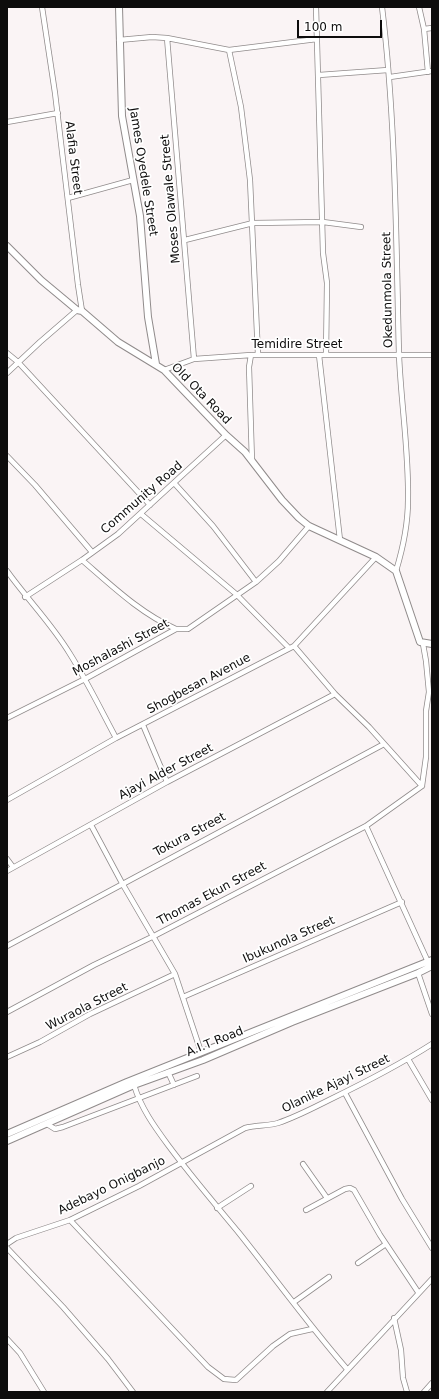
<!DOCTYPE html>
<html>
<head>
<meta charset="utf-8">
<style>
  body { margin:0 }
  #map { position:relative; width:439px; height:1399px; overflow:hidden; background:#faf4f5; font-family:"DejaVu Sans",sans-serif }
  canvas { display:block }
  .frame { position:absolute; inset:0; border:8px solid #0d0c0c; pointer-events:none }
  .scale { position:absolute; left:297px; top:20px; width:85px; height:18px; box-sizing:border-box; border:2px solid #0d0c0c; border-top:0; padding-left:5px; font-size:12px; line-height:14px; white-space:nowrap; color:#0d0c0c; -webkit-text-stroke:3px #fff; paint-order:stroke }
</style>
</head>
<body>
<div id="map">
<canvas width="439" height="1399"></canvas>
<div class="frame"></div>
<div class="scale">100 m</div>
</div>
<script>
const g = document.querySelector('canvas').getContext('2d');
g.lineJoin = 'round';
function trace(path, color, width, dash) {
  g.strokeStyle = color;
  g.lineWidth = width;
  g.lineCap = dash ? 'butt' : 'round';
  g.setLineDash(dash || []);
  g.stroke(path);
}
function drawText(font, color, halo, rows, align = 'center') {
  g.font = font + ' "DejaVu Sans",sans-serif';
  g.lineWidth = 3.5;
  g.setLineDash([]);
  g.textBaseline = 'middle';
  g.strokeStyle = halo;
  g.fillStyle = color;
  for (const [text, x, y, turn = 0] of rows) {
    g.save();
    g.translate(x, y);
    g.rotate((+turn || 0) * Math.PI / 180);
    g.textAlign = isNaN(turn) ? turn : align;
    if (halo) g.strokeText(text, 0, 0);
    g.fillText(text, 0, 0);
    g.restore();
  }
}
const minor = new Path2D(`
  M42,7L55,93L78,285L82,311
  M316,7L323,253L327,283L326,355
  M382,7C396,122 396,239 399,355C401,403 409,452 408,500C408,524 403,548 396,571
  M419,7L424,29L428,72
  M424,29L432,28
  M167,38L194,359
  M119,40L152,37L167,38L229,50L317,39
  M229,50L241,107L250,180L258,355
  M319,75L388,70
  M390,77L432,71
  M7,122L58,113
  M68,198L133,180
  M185,240L253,223L323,222L361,227
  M7,353L18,362L150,505
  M251,355L249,367L252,461
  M319,355L340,540
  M164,370L194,359L251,355H432
  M7,373L40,342L77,310
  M7,456L35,485L92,552
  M175,484L213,526L256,582
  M141,514L236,594L289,648
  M82,560C111,585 141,614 176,629
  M7,571C27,599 52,624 70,654C87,681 101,710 116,738
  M25,597L82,560L118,534L226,435
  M294,646L335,694L369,727L422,786
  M7,718L85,679L176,629H188L256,582L279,561L309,526
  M143,725L167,782
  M422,786L426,757V711L429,692L426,661L423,644
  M7,800L116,738L294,646L376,557
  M91,825L122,883L175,974L201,1052
  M366,826L428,962
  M7,859L13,867
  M7,871L167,782L335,694
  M7,946L384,744
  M418,973L432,1014
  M183,997L402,902
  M7,1012L94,965L154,936L366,826L422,786
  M7,1057L40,1042L90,1014L175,974
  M408,1059L432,1100
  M168,1072L174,1085
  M134,1085C141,1108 154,1126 168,1145C191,1176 215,1204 239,1233C275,1278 309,1325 347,1369
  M345,1093L402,1199L432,1248
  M47,1124L55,1129L63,1127L197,1076
  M303,1164L327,1198
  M217,1208L251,1186
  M306,1210L345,1189L350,1188L354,1190L380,1235L418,1292
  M70,1220L208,1367L224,1379L236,1380L273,1346L290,1334L312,1329
  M7,1244L16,1238L70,1220L139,1186L245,1128C256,1125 268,1126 278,1123C296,1117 313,1108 329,1100C364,1083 399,1065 432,1044
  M7,1248L63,1307L108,1359L133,1392
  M358,1263L386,1244
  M294,1302L329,1277
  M394,1318L401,1350L403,1378L407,1392
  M7,1339L20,1353L44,1392
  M327,1392L432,1279
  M424,1392L432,1383`);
const tertiary = new Path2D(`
  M119,7L122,116L140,216L148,317L156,364
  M7,246L41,280L77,310L82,311L118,342L164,370L226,435L245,452L282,500L299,518L309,526L376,557L396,571L420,642L432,644
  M7,1134L127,1082L432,960
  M7,1141L134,1085L203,1060L292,1022L418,973L432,966`);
const streetNames = [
  ["Alafia Street",73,158,83],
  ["James Oyedele Street",143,172,81],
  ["Moses Olawale Street",171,199,-95],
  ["Okedunmola Street",388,290,-91],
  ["Temidire Street",297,345],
  ["Old Ota Road",201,394,46],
  ["Community Road",142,498,-41],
  ["Moshalashi Street",121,648,-28],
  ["Shogbesan Avenue",199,684,-28],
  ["Ajayi Alder Street",166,772,-28],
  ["Tokura Street",190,835,-28],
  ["Thomas Ekun Street",212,894,-28],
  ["Ibukunola Street",289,940,-24],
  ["Wuraola Street",87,1007,-27],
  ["A.I.T Road",215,1042,-22],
  ["Olanike Ajayi Street",336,1084,-26],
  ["Adebayo Onigbanjo",112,1186,-26]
];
trace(minor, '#908b8b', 6);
trace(tertiary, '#908b8b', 8);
trace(minor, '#fff', 4.5);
trace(tertiary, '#fff', 6);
drawText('12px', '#0d0c0c', '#fff', streetNames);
</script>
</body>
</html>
